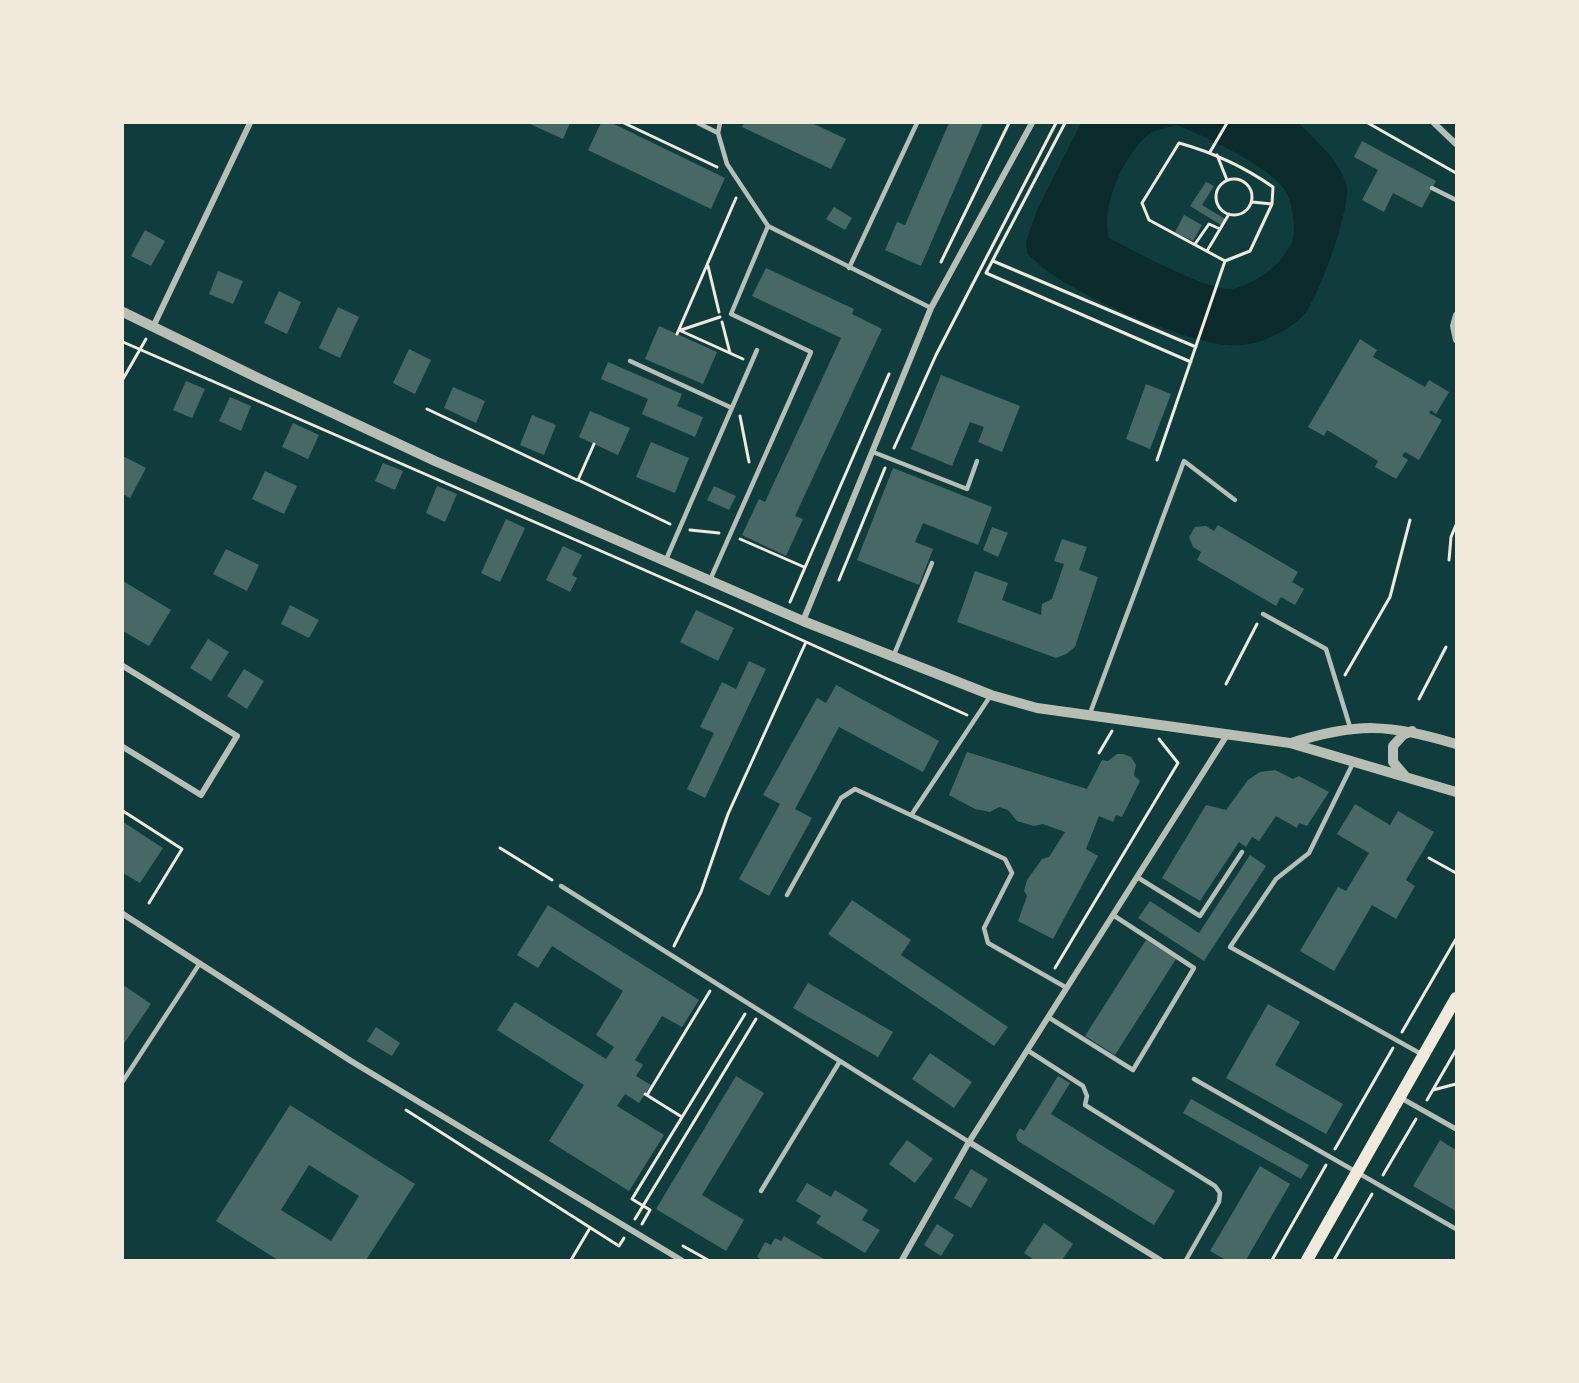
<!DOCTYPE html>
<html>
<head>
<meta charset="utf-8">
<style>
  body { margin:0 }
  #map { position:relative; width:1579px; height:1383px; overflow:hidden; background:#0f3d3e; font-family:Spectral,serif }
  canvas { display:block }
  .frame { position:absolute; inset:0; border:124px solid #f1e9da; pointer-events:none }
</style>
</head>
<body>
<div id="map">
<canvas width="1579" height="1383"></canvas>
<div class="frame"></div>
</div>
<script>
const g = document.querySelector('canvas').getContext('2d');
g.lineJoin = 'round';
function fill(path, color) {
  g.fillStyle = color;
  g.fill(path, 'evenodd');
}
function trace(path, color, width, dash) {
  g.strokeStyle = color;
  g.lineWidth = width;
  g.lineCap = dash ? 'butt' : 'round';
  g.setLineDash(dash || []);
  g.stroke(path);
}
const water = new Path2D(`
  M1081,123H1298L1302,126C1317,142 1339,161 1346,183C1353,204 1321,289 1308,309C1300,323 1279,334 1264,340C1251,345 1232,347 1219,344C1171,336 1059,290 1027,253L1026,242L1037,210ZM1176,125C1203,135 1269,166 1285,190C1292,201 1296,227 1293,239C1292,245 1287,251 1284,255C1277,268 1246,288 1231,289C1208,291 1132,250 1109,238C1100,207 1124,154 1149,134C1156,129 1168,128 1176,125Z`);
const building = new Path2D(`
  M528,123H570L563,139Z
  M601,123H612L725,178L711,209L588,150Z
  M744,123H812L846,139L831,169L742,127Z
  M949,123H983L921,266L885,250L897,222L905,225Z
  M1362,141L1436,181L1422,208L1393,193L1384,212L1362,200L1378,170L1354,157Z
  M1206,182L1214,186L1202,205L1225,219L1221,225L1190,206Z
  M834,207L852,218L845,230L826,219Z
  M1184,215L1202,225L1193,241L1175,232Z
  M145,230L165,241L151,266L131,256Z
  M766,268L854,309L852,314L882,329L795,516L803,519L786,556L742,535L759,499L765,502L841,338L752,296Z
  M218,271L243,281L233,304L209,294Z
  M279,291L301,302L287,334L264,323Z
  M338,307L359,317L340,358L319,348Z
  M659,326L717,352L703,384L645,359Z
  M1360,339L1377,350L1373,357L1425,387L1429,380L1449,392L1436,414L1431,410L1429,413L1442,420L1419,460L1405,452L1402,456L1408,460L1396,479L1375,467L1378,461L1327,430L1324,436L1308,427Z
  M409,349L431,360L415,394L393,383Z
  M608,362L682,394L677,406L703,417L695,437L642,414L648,399L601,379Z
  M941,375L1020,406L1002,452L978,442L984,427L970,422L952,466L911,449Z
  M186,381L205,389L192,418L173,410Z
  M1146,384L1171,394L1150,449L1126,439Z
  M453,387L485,401L476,423L444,408Z
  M230,397L251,406L241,431L219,421Z
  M590,411L630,428L618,455L579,437Z
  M532,415L556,425L544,455L520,445Z
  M293,423L319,435L308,459L282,447Z
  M651,442L689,458L675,493L636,477Z
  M123,456L146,468L130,498L123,494Z
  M383,463L403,471L395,490L375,481Z
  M893,468L992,507L978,545L923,523L915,542L933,549L919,585L857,560Z
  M265,471L297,486L284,514L252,499Z
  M437,486L457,494L445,522L426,513Z
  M714,486L736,496L729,510L707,500Z
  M506,519L525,528L500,582L481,573Z
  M1218,525L1298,572L1292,582L1304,589L1295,605L1281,597L1276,606L1197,560L1201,552L1193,547L1189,537L1195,527L1206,526L1214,531Z
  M992,527L1008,533L998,557L983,550Z
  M1062,539L1087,547L1079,570L1098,577L1075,647L1066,654L1056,658L957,622L975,571L1008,583L1002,600L1041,615L1042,604L1052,599L1064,564L1054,561Z
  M563,546L582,555L572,575L577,578L570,592L546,580Z
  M226,549L259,565L247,591L213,574Z
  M123,581L171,610L149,646L123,631Z
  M290,605L319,620L309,638L281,624Z
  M696,610L734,628L718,661L680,642Z
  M208,639L229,652L211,681L190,668Z
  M749,661L766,669L705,798L687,789L714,733L700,727L722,682L736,689Z
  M244,669L264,681L247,709L227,696Z
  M836,685L939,741L923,772L839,727L795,809L812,818L769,896L739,879L780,804L763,795L817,698L826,703Z
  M967,752L1087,789L1102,760L1108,761L1117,754H1123L1131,757L1136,765L1134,775L1140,781L1122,817L1116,815L1113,822L1099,816L1086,849L1098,856L1053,939L1018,921L1027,896L1024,891L1027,880L1042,859L1049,857L1065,832L1043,824L1034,826L1017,821L1008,810L999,807L990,812L975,809L949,795Z
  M1275,770L1293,779L1299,776L1329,792L1307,826L1299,823L1297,828L1276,816L1259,841L1252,837L1246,847L1239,842L1200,901L1162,878L1206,805L1226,810L1248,780L1260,772Z
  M1355,804L1390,825L1398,811L1434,832L1406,880L1415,886L1396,919L1372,905L1334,971L1300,951L1338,887L1346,891L1369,853L1337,834Z
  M123,822L163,848L140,883L123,873Z
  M1250,855L1266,866L1204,961L1138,918L1150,901L1199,933Z
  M852,900L911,940L901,955L1008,1027L994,1046L828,934Z
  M548,905L699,1000L682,1027L662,1016L635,1060L643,1065L636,1076L651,1085L639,1103L625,1094L617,1106L664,1135L629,1191L549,1141L584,1085L497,1030L515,1002L606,1059L614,1047L596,1035L623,991L552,946L538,968L517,955Z
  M1146,940L1176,959L1115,1055L1085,1036Z
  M808,983L893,1032L878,1057L793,1008Z
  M123,985L151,1004L123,1045Z
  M1268,1004L1300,1022L1275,1065L1343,1104L1326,1134L1226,1078Z
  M376,1027L400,1043L392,1056L367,1041Z
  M930,1053L972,1082L954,1108L912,1079Z
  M736,1076L764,1093L702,1195L744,1220L726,1251L656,1209Z
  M1058,1076L1070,1083L1051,1114L1175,1191L1154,1225L1018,1141L1016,1135L1020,1128L1024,1131Z
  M1191,1099L1309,1165L1301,1179L1183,1113Z
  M290,1105L415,1184L366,1260H278L216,1221ZM309,1165L359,1196L331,1241L281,1210Z
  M907,1140L933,1159L915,1183L889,1164Z
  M1440,1140L1456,1150V1211L1413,1186Z
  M1260,1166L1290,1184L1246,1260H1226L1210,1251Z
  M971,1169L988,1179L971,1208L954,1198Z
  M807,1183L831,1197L835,1190L868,1210L862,1220L880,1230L865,1253L816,1223L821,1216L796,1201Z
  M1044,1223L1073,1244L1062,1260H1034L1024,1253Z
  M937,1224L954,1235L941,1256L924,1245Z
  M784,1236L806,1249L826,1260H762L757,1257L765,1242L771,1245L775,1238L781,1241Z`);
const path = new Path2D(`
  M624,123L717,167
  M1065,123L986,273L1191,362
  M1368,123L1456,173
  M1210,152L1227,123
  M1217,155L1227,180
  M1216 197a18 18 0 1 1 36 0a18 18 0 1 1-36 0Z
  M1252,202L1272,204
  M1195,244L1209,224L1220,229
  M1207,251L1229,214
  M993,261L1196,347
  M941,262L1009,123
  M708,266L719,312
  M722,322L730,353
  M679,330L743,359
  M681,330L720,317
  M677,334L736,198
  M123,342L729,607L967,715
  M123,379L146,339
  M427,409L577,480
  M740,416L749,462
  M594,444L578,480L670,524
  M894,448L936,355L1056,123
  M1157,460L1225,261L1250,251L1272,204L1273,187C1243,166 1215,153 1179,143L1142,203L1149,220L1225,261
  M690,530L719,533
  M740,539L804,567
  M1449,560L1451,537L1456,525
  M839,580L885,468
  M790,602L889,374
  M1345,675L1390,597L1410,520
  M1226,684L1257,624
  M1419,699L1446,647
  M1099,753L1112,731
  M123,811L182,849L149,903
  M500,848L552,880
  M1429,858L1456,873
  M674,946L701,892L728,814L806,642
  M1055,968L1178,763L1159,739
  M1402,1032L1456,939
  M1433,1090L1456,1084
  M645,1094L682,1117
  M647,1095L710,991
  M1427,1100L1456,1050
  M406,1110L619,1246L624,1238
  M1335,1149L1393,1048
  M1383,1175L1416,1119
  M635,1219L756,1019
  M642,1224L650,1210L632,1199L745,1014
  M683,1246L708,1260
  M571,1260L590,1228
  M1272,1260L1326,1165
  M1334,1260L1372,1194`);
const service = new Path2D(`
  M698,123L718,133
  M720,123L718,133L727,164L768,226L931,308
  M1432,188L1456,200
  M849,268L917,123
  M630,361L732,408
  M873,452L967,489L977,461
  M665,562L757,350
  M710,580L811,352L731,314L768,226
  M1263,614L1326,649L1350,727
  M893,657L932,563
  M1089,716L1184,461L1235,500
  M1354,761L1309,853L1276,879L1230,947L1423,1055
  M912,814L991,695
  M1137,877L1200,916L1242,852
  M561,886L969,1142
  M787,895L841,798L855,789L1005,859L1012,873L984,928L988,943L1067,988
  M1048,1017L1133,1070L1194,968L1113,915
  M1027,1050L1083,1086L1087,1096L1085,1105L1215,1186L1220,1193L1219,1202L1186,1260
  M1194,1079L1456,1229
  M123,1081L200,963
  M761,1191L840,1061`);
const pedestrian = new Path2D(`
  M1401,1098L1456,1129`);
const minor = new Path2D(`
  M1434,123L1456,144
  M1456,315L1453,326L1456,340
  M153,327L250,123
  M803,621L931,308L1032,123
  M123,666L237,736L201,795L123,747
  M123,914L351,1061L681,1260
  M969,1142L1160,1260
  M902,1260L969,1142L1227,735`);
const tertiary = new Path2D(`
  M123,312L260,379L435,461L803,621L991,695L1037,708L1290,743L1456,792
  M1291,743C1359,722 1387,724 1456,744
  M1405,776L1393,762V746L1403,735L1412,731`);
const secondary = new Path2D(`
  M1307,1260L1456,998`);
fill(water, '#0a2a2b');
fill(building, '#486865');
trace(path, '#f1e9da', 3);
trace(service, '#b8beb3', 4.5);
trace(pedestrian, '#b8beb3', 5);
trace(minor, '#b8beb3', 6);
trace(tertiary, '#b8beb3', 10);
trace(secondary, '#f1e9da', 12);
</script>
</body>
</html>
